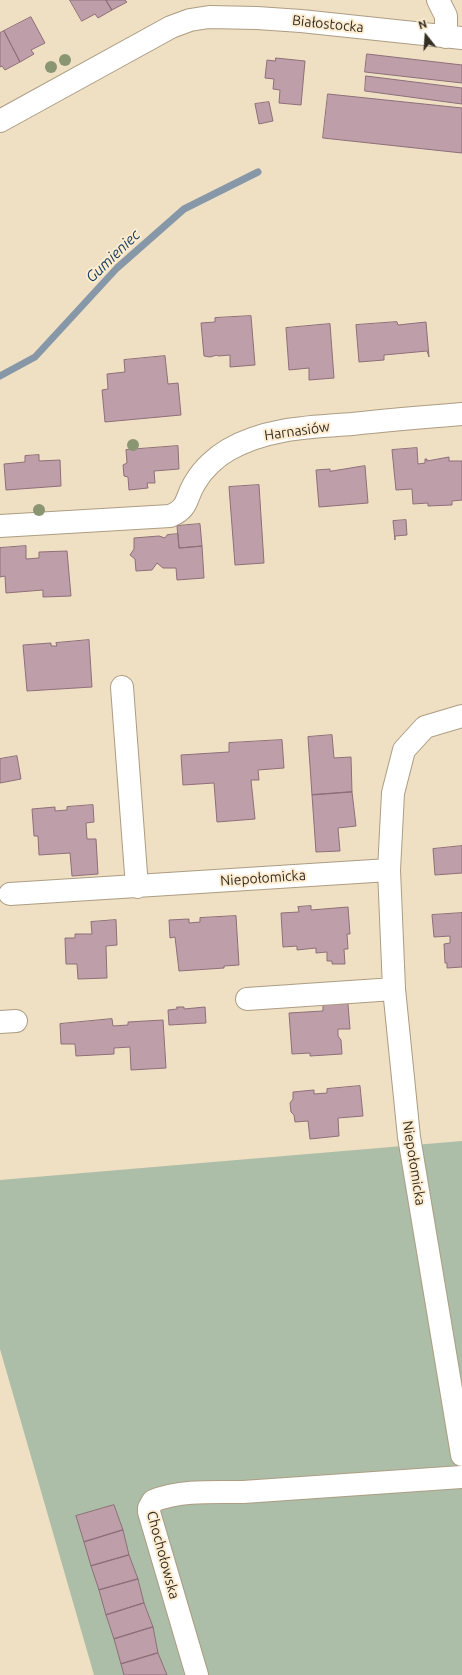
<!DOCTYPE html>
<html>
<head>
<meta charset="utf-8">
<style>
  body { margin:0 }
  #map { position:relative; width:462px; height:1675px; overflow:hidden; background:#efdfc3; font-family:Ubuntu,sans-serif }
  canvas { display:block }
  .north { position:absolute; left:406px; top:16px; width:40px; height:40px; -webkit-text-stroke:3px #fdecd0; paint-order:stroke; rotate:343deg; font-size:11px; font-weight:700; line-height:16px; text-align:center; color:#332d22 }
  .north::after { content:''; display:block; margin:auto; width:14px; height:18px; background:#332d22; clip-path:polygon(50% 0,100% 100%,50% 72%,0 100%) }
</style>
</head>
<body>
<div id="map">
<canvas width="462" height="1675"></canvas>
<div class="north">N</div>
</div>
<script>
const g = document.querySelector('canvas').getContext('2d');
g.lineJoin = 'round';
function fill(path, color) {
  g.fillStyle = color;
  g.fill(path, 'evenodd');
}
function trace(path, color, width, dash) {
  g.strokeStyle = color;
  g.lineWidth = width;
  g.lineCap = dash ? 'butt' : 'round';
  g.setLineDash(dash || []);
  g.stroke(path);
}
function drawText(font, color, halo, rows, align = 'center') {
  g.font = font + ' Ubuntu,sans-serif';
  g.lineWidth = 4;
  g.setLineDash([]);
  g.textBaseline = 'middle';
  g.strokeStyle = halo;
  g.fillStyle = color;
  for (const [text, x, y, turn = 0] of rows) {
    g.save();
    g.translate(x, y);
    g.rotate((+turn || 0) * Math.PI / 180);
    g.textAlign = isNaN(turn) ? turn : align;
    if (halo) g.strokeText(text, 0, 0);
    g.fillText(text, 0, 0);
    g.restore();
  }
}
const green = new Path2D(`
  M462,1141V1675H94L0,1349V1180Z`);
const stream = new Path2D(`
  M0,376L35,357L117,268L184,209L258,172`);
const building = new Path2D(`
  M70,0H106L112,10L98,18L95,14L82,21Z
  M106,0H125L127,2L112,10Z
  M31,17L45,43L31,50L34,54L20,62L4,31Z
  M4,31L20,62L5,70L2,66L0,67V33Z
  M367,54L462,65V83L365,72Z
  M276,58L305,61L301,105L279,103L280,90L273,89L274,79L265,78L267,60L275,61Z
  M366,76L462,88V104L365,91Z
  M328,94L462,108V153L323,138Z
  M269,102L273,121L259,124L255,104Z
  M251,316L255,365L230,367V355L218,356L217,355L210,357L204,356L201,323L215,322V318Z
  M397,322L398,325L426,322L429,357L427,351L384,355V360L359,362L356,325Z
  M330,324L334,378L309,380V368L289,370L286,328Z
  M165,356L168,384L178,383L181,415L105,422L102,390L108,389L107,374L125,372L124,360Z
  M178,446L179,469L154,471L155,483H147L148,488L129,490L128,477L124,476L123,465L127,463L126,450Z
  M417,448L418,464L425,463V459H427V461L449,457V461H462V500L452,501V505L428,506V503L413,504L412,489L396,490L392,450Z
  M39,455V461L60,460L61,486L6,490L4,464L25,462V456Z
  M365,466L368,503L319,507L316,470L330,469V471Z
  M259,485L264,563L235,565L229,487Z
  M406,520L407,535L395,536V540L393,521Z
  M200,524L202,546L179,548L177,526Z
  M178,534L179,548L202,546L204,578L177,580L176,568H163L157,563L152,570L136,571L135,559L130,555L134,549V538L159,536L165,538L167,535Z
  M26,546V559L39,558V552L67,551L71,596L43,597V590L6,593L5,576L0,577V548Z
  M89,640L92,687L27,691L23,645L51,643V646H57L56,643Z
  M332,735L334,758L351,757L352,792L312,795L308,737Z
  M282,740L284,768L258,770L259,780H251L255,819L217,822L214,783L183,785L181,755L229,752V743Z
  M17,756L21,779L0,783V759Z
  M352,792L356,826L338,828L340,851L316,852L312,795Z
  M93,805L94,822L86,823L87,839H96L98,874L72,876L70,853L39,855L38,836H34L32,809L55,807V811L67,810V807Z
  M462,846V873L435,875L433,849Z
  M311,906V910L348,907L350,934H347L348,949H344L345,964H332V961H327V952L316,953V948L297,950V946L283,947L281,913L299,912L298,907Z
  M462,913V967L447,968V963H445L444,944L450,943V936L434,937L432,915Z
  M236,916L239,965L224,966V968L179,971L175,937L170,938L169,920L189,919V923L200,922V918Z
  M116,920L117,945L106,946L107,978L78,979L77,964H66L65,938H75V934H92L91,922Z
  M348,1004L350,1029H338V1036L341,1040L342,1054L310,1056V1053L292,1054L289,1013L323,1011V1005Z
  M177,1007H184V1009L205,1007L206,1023L169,1025L168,1010L177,1009Z
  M112,1019L113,1026L128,1025V1022L163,1020L166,1068L131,1070L130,1047L114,1048V1054L76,1056L75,1044H61L60,1024Z
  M360,1086L363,1116L338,1118L339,1136L310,1139L308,1121L295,1122L294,1115L291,1112L290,1103L293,1099V1092L314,1090V1094L327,1093V1089Z
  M114,1505L123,1530L84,1542L76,1516Z
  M123,1530L129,1555L91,1566L84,1542Z
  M129,1555L138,1579L99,1590L91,1566Z
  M138,1579L144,1603L106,1615L99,1590Z
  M144,1603L153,1627L114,1639L106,1615Z
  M153,1627L158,1653L121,1664L114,1639Z
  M158,1653L167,1675H124L121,1664Z`);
const minor = new Path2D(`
  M438,0L446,16V37
  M0,121L171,27L190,20L209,17L257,18L301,21L462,38
  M0,526L170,516C190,508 185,497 196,481C203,469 216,457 228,450C266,428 310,427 352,424C389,420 425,417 462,414
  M122,687L137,887
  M462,716L425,727L404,750L393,793L389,870L394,989L409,1137L462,1455
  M10,894L389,870
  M247,999L394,989
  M0,1022L16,1021
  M197,1675L149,1512V1508L153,1501C180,1490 214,1492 243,1492L462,1477`);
const trees = [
  [65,60],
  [51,67],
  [133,445],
  [39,510]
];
const streetNames = [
  ["Białostocka",328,24,6],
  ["Harnasiów",297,431,-8],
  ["Niepołomicka",263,878,-4],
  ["Niepołomicka",414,1163,81],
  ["Chochołowska",163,1555,75]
];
const waterNames = [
  ["Gumieniec",113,256,-44]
];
fill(green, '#acbea7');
trace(stream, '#8697a8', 7);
fill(building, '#be9ea9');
trace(building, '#8d6f79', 1);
trace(minor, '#ac9d83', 24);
trace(minor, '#fff', 22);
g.fillStyle = '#8a9671';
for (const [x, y] of trees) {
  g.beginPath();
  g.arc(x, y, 6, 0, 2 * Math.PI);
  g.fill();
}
drawText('14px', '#332d22', '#fdecd0', streetNames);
drawText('italic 15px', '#113a5f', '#fdecd0', waterNames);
</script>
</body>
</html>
